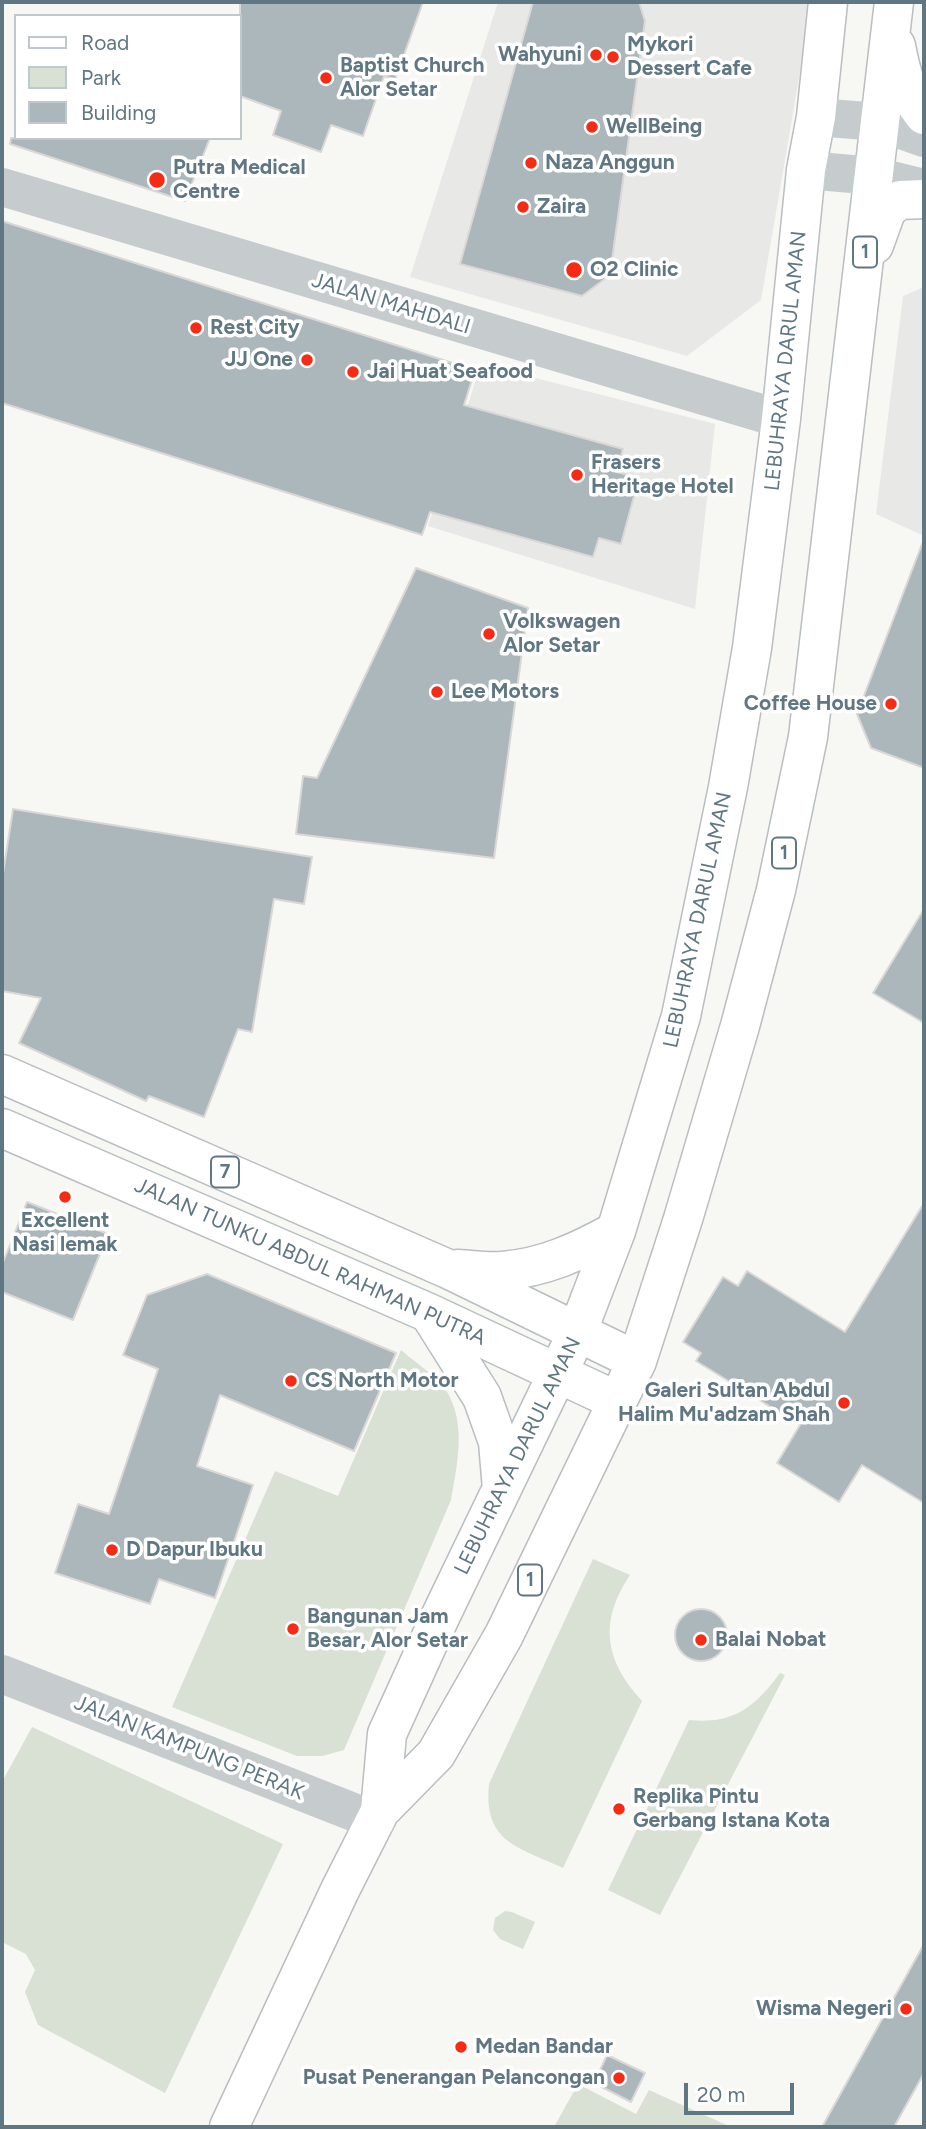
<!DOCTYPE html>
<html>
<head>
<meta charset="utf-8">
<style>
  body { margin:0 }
  #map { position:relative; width:926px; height:2129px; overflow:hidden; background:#f7f7f3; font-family:Figtree,sans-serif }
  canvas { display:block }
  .frame { position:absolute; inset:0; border:4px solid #5f7782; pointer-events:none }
  .legend { position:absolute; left:14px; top:14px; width:228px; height:126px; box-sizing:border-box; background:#fff; border:2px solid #bfc9cd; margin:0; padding:9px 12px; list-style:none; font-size:21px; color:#5f7782 }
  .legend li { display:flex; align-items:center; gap:14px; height:35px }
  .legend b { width:35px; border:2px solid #bfc9cd }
  .scale { position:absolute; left:684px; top:2083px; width:110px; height:32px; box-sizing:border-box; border:4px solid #5f7782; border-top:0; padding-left:9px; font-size:21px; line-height:24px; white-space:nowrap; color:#5f7782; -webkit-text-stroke:5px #fff; paint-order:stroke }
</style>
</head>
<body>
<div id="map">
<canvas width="926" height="2129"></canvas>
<div class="frame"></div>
<ul class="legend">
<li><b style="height:9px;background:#fff"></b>Road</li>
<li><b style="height:19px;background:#d9e0d4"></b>Park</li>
<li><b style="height:19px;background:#acb7bc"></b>Building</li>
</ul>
<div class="scale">20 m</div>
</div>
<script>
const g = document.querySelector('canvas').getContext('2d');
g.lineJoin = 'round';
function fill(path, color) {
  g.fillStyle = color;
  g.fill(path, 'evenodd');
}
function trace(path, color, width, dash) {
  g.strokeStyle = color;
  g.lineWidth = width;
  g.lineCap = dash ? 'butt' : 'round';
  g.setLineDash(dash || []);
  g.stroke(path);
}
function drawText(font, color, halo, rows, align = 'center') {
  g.font = font + ' Figtree,sans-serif';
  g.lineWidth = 7;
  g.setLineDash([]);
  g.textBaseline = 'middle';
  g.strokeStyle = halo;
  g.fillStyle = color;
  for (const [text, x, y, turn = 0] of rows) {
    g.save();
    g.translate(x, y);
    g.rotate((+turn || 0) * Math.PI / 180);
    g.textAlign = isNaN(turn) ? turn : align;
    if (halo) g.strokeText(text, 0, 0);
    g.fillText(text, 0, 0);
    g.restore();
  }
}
const built = new Path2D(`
  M498,2H812L761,300L687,356L410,277Z
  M924,287V536L876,514L903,296Z
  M481,364L715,424L695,609L428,526Z`);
const green = new Path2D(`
  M401,1350C413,1361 438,1377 446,1390C467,1424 457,1464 451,1500L344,1750L322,1756H297L172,1707L275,1471L338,1496Z
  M593,1559L630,1575C598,1622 605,1661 642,1701L563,1868C519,1847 483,1843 489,1784Z
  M780,1673L785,1675L660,1915L608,1890L689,1720C733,1725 755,1707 780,1673Z
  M32,1727L283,1844L165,2093L38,2025L25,1992L35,1970L26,1954L2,1942V1782Z
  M505,1911L512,1912L535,1922L523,1949L500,1939L493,1930L495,1918Z
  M578,2084L636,2114L649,2090L731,2127H554Z`);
const building = new Path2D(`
  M240,2H423L395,80L384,76L363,136L331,125L321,152L273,135L281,111L240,96Z
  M533,2H639L645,21L610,275L582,296L460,264Z
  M11,138H210L185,201L10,144Z
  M2,221L475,370L464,405L623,449L617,472L639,478L621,544L599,538L593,557L430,512L422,535L2,403Z
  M922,544H924V768L871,748L857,714Z
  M416,568L528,608L494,858L296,834L303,776L317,778Z
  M13,809L312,857L304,904L274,899L252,1032L238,1029L204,1117L149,1096L146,1101L19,1043L41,998L2,991V880Z
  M924,909V1023L873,993Z
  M27,1202L108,1234L73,1320L2,1292V1265Z
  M924,1203V1503L862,1465L839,1502L777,1463L800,1425L696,1361L701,1353L683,1342L723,1277L738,1286L747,1271L845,1332Z
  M207,1274L396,1353L354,1451L220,1395L197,1466L253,1485L215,1598L159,1579L150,1604L55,1573L78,1504L109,1514L158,1369L123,1355L147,1295Z
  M675 1635a26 26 0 1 1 52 0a26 26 0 1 1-52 0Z
  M924,1944V2073L894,2127H822Z
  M607,2055L645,2073L631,2102L594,2083Z`);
const minor = new Path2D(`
  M816,117L879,122L924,138
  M806,170L875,176L924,188
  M2,187L781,419
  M2,1674L376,1821`);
const major = new Path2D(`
  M896,46C901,73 907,94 924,115
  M874,245L887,209L900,200L924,199
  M2,1074L448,1269L637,1361
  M2,1128L429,1313L617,1401
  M458,1269C473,1270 488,1272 502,1271C544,1268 580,1251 616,1231
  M429,1313L482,1397L498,1442L502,1489
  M380,1811L387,1734L441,1615L577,1333L616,1231L681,1016L728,787L752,648L781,419L806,170L816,117L828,2
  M229,2127L340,1890L380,1811L436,1754L504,1635L637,1361L683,1219L740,1026L776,890L808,737L894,2`);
const markers = [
  [596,55,7,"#f52b15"],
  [613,57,7,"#f52b15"],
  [326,78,7,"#f52b15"],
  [592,127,7,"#f52b15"],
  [531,163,7,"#f52b15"],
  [157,180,9,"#f52b15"],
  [523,207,7,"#f52b15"],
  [574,270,9,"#f52b15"],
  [196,328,7,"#f52b15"],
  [307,360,7,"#f52b15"],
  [353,372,7,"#f52b15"],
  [577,475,7,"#f52b15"],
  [489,634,7,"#f52b15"],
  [437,692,7,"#f52b15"],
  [891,704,7,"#f52b15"],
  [65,1197,7,"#f52b15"],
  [291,1381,7,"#f52b15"],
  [844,1403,7,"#f52b15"],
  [112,1550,7,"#f52b15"],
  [293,1629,7,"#f52b15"],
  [701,1640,7,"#f52b15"],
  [619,1809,7,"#f52b15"],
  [906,2009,7,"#f52b15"],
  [461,2047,7,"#f52b15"],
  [619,2078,7,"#f52b15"]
];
const shields = [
  [865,252,24],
  [784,853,24],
  [225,1172,28],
  [530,1580,24]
];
const shieldNames = [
  ["1",865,252],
  ["1",784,853],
  ["7",225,1172],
  ["1",530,1580]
];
const poiNames = [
  ["Mykori",627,45],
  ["Dessert Cafe",627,69],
  ["Wahyuni",582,55,"right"],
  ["Baptist Church",340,66],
  ["Alor Setar",340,90],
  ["WellBeing",606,127],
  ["Naza Anggun",545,163],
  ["Putra Medical",173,168],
  ["Centre",173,192],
  ["Zaira",537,207],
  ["O2 Clinic",590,270],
  ["Rest City",210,328],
  ["JJ One",293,360,"right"],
  ["Jai Huat Seafood",367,372],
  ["Frasers",591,463],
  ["Heritage Hotel",591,487],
  ["Volkswagen",503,622],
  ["Alor Setar",503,646],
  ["Lee Motors",451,692],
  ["Coffee House",877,704,"right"],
  ["Excellent",65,1221,"center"],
  ["Nasi lemak",65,1245,"center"],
  ["CS North Motor",305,1381],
  ["Galeri Sultan Abdul",830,1391,"right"],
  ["Halim Mu'adzam Shah",830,1415,"right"],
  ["D Dapur Ibuku",126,1550],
  ["Bangunan Jam",307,1617],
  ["Besar, Alor Setar",307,1641],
  ["Balai Nobat",715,1640],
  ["Replika Pintu",633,1797],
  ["Gerbang Istana Kota",633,1821],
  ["Wisma Negeri",892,2009,"right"],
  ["Medan Bandar",475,2047],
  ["Pusat Penerangan Pelancongan",605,2078,"right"]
];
const streetNames = [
  ["JALAN MAHDALI",391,304,17],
  ["LEBUHRAYA DARUL AMAN",786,361,-84],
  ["LEBUHRAYA DARUL AMAN",698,920,-78],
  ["JALAN TUNKU ABDUL RAHMAN PUTRA",310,1262,24],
  ["LEBUHRAYA DARUL AMAN",518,1456,-64],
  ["JALAN KAMPUNG PERAK",189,1748,22]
];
fill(built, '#e8e8e7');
fill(green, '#d9e0d4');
fill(building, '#acb7bc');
trace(building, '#d9d8d6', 2);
trace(major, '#b9bec1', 41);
trace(minor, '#c6cbce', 38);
trace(major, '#fff', 38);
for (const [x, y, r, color] of markers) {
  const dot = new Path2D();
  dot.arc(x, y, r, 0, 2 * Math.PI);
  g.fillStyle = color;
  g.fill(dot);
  trace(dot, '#fff', 2.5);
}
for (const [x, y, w] of shields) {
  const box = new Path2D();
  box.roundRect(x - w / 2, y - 15.5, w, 31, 5);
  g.fillStyle = '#fff';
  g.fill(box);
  trace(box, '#5f7782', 2);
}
drawText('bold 19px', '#5f7782', null, shieldNames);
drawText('bold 21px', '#5f7782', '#fff', poiNames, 'left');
drawText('21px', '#5f7782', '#fff', streetNames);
</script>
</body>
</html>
